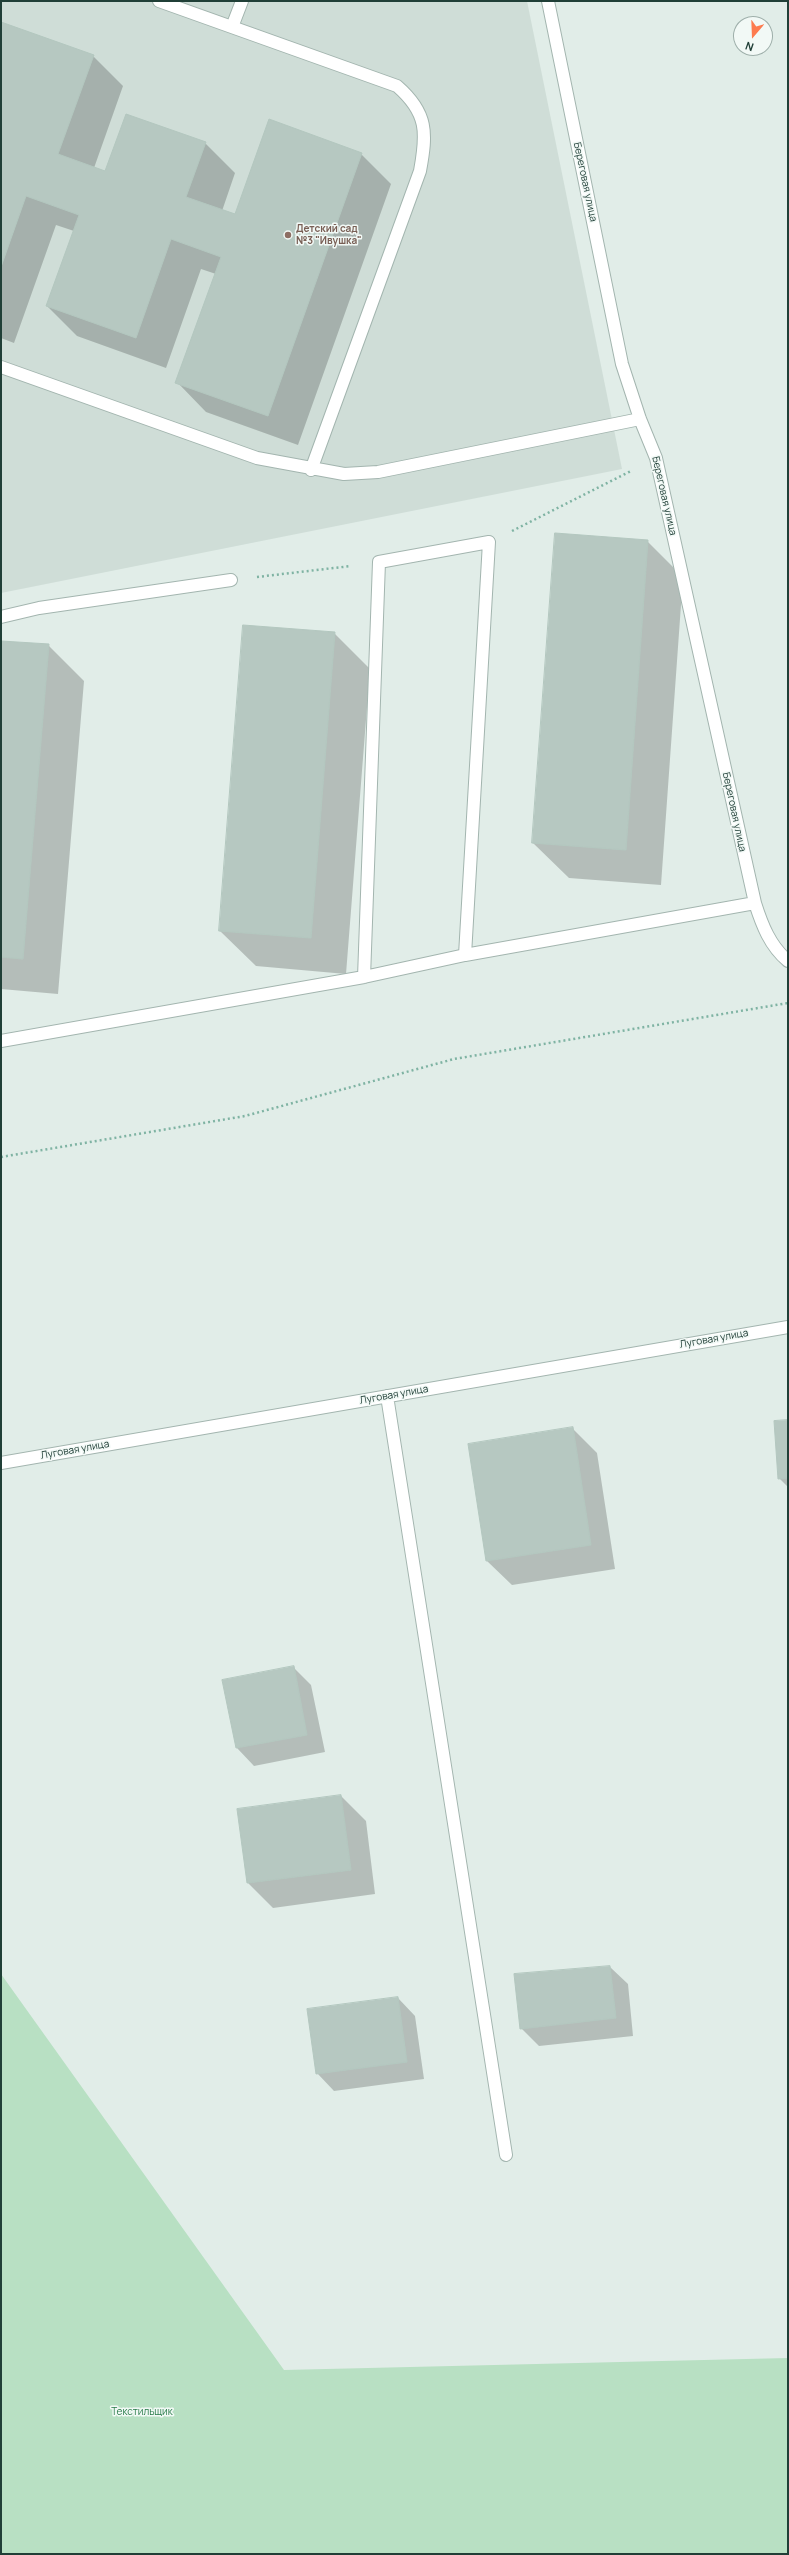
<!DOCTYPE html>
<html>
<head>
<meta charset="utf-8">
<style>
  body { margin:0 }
  #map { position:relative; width:789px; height:2555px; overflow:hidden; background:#e1ede8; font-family:Manrope,sans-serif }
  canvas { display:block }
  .frame { position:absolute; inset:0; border:2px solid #203f37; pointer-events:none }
  .north { position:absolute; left:733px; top:16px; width:40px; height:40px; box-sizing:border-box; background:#f2f9f6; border:1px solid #9eafaa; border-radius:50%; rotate:199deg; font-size:11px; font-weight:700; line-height:16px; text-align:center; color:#203f37 }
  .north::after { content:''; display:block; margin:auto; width:14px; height:18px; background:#fd7b4f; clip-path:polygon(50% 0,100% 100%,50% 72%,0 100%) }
</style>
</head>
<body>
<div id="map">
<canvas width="789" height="2555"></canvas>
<div class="frame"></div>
<div class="north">N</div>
</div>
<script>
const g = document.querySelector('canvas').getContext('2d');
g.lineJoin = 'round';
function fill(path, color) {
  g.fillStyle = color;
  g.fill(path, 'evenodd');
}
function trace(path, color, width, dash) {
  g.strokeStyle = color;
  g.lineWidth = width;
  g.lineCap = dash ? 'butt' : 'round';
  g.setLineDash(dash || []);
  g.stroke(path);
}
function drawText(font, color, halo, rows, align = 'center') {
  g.font = font + ' Manrope,sans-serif';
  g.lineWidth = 3;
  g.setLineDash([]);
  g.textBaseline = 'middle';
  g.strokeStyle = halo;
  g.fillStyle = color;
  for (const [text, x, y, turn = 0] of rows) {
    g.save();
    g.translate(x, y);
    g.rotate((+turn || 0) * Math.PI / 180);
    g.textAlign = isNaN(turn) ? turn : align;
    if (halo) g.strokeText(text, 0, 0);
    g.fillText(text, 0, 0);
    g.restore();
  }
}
const built = new Path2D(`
  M1,1H527L622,469L1,593Z`);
const green = new Path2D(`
  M1,1974L284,2370L788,2358V2554H1Z`);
const shadow = new Path2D(`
  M1,23L93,56L123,86L94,168L106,173L205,143L235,173L222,211L235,216L361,154L391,184L298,445L206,412L177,382L216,274L201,269L166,368L77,336L47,306L74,231L56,225L14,343L1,338Z
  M647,541L683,577L661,885L569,878L533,843Z
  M334,633L370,669L346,974L256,966L220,931Z
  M1,642L48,645L84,681L58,994L1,989Z
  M788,1421V1487L779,1478Z
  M572,1428L597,1453L615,1569L512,1585L487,1561Z
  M293,1667L311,1685L325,1752L254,1766L237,1748L223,1680Z
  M341,1796L366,1821L375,1894L273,1908L248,1883Z
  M610,1967L628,1984L633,2036L539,2046L521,2028Z
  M398,1998L415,2016L424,2079L334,2091L317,2073Z`);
const building = new Path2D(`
  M1,22L94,55L58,154L105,171L126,114L206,142L186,197L235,214L269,119L362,153L268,416L175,383L221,257L171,239L136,338L46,306L79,215L26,196L1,267Z
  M555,533L648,540L626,850L532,843Z
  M243,625L335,632L311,938L219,931Z
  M1,641L49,644L23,959L1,957Z
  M788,1420V1478L778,1479L774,1421Z
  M573,1427L591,1545L486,1561L468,1444Z
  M294,1666L307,1735L236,1748L222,1680Z
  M341,1795L351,1870L247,1883L237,1809Z
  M610,1966L616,2018L520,2029L514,1974Z
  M398,1997L407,2062L316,2074L307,2009Z`);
const path = new Path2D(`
  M512,531L631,471
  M257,577L351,566
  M1,1157L245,1116L454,1059L788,1003`);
const minor = new Path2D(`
  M159,1L397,86C428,113 427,133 420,171L311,470
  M548,1L622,364L640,419L656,458L755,903C762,925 770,946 788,961
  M232,27L242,1
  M1,367L257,458L344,474L378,472L640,419
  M1,617L39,608L231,580
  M364,977L379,562L489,542L465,955
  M1,1041L364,977L465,955L755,903
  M387,1396L506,2155
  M1,1463L788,1327`);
const markers = [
  [288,235,4,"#8d6e63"]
];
const streetNames = [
  ["Береговая улица",585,182,78],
  ["Береговая улица",664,496,77],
  ["Береговая улица",734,812,78],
  ["Луговая улица",714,1339,-10],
  ["Луговая улица",394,1395,-10],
  ["Луговая улица",75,1450,-10]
];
const educationNames = [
  ["Детский сад",296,229],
  ["№3 \"Ивушка\"",296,241]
];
const parkNames = [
  ["Текстильщик",142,2412]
];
fill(built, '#cfddd7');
fill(green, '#b8e0c3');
fill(shadow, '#0003');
fill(building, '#b6c8c1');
trace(building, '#b3c7bf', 1);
trace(minor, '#a3b5af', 14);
trace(path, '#7fb3a3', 2.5, [2, 3]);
trace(minor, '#fff', 12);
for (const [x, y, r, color] of markers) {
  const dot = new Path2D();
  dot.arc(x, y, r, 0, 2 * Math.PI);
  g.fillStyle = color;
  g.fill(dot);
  trace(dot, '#f2f9f6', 1.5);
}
drawText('10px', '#203f37', '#f2f9f6', streetNames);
drawText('bold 10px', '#785e54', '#f2f9f6', educationNames, 'left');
drawText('10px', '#267a47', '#f2f9f6', parkNames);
</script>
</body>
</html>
